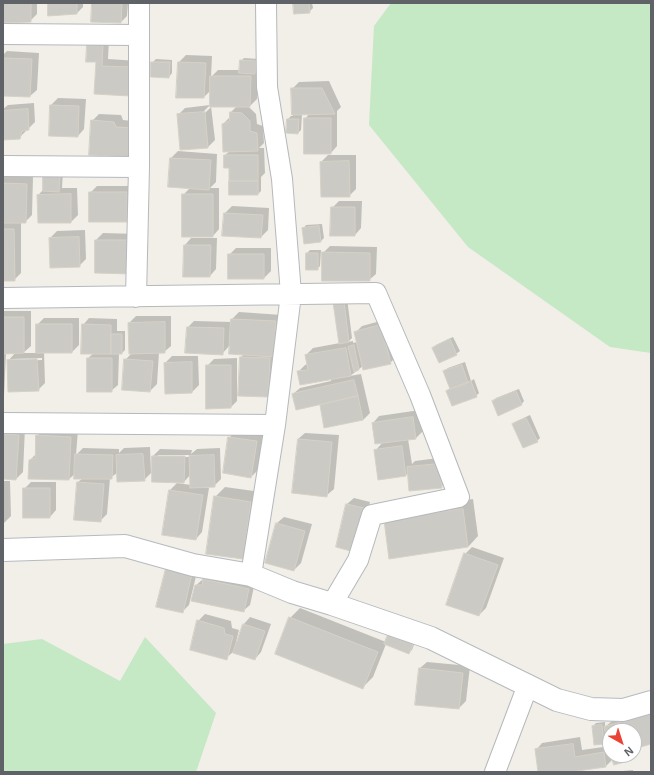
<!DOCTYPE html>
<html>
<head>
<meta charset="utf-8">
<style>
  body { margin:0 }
  #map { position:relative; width:654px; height:775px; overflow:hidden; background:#f1efe8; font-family:Arial,sans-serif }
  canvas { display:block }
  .frame { position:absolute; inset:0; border:4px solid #5f6368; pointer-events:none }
  .north { position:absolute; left:602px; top:723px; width:40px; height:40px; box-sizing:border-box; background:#fff; border:1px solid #bfc1c3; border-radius:50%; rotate:141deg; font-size:11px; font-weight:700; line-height:16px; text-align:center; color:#5f6368 }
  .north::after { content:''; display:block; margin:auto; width:14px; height:18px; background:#ea4335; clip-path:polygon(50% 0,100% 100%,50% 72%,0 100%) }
</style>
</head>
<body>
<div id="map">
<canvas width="654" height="775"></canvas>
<div class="frame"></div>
<div class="north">N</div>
</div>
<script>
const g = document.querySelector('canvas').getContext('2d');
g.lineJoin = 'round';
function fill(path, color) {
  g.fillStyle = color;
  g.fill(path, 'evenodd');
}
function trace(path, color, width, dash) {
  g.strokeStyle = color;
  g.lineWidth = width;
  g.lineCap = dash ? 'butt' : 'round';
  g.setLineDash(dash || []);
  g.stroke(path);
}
const green = new Path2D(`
  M391,3H651V353L610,347L468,247L369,125L374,26Z
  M145,637L216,713L196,772H3V644L42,639L120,681Z`);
const shadow = new Path2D(`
  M3,3H37V14L30,21L3,22Z
  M49,3H83V7L77,13Z
  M93,3H128L127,16L121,22Z
  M294,3H312L313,8L309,12Z
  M95,38L109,39L108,59L138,61L129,95L97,61L88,45Z
  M7,51L39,53L37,90L30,96L3,95V55Z
  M186,55L212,56L211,77L218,70H240L241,61L244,58L259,59L257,99L249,107L256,114L257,124L263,126L264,143L259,148H264L265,173L261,177V191L258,194L230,167L225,155L230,151L223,124L230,117L231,112L237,106H211L215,140L208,147L178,115L185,108L210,105L201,114L202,116L211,107V90L204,97L179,62Z
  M156,59L172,60V73L169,77L152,63Z
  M329,81L341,107L337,111V146L331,153L305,119L309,114H302L301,130L298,133L287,132L288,119L291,116H293L292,89L299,82Z
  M58,98L86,99L84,129L78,136L51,105Z
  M34,103L35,122L19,138L3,139V109L8,105Z
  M99,114L121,115L123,120L141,122L90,154L92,121Z
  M178,151L217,154L216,182L210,188H219V229L213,236L183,195L190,188L171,158Z
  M328,155H356V189L349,196L321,162Z
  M63,171L62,188H77L78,215L71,222L38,195Z
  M5,177H33L32,215L25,222H21V273L14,280H3V178Z
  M97,186H134V214L127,221H90V193Z
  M339,201H362L361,228L355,235L332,208Z
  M232,206L269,208L268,230L261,237L225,213Z
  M322,224L324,238L321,241L303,229L306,225Z
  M85,230L86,259L79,266L50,238L57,231Z
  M103,233L138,234L96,272V240Z
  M191,238H217L216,269L210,276L185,245Z
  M330,246L377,247L376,274L369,280L323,253Z
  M236,248H271V271L264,278L229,255Z
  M310,250H321L320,266L317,269L307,253Z
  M347,298L352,338L348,342L353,341V343L357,342L355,333L362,326L388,319L397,356L390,363L363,366L350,376L361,374L370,413L363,420L325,427L321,404L293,394L300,388L331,381V379L298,372L305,365L308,364L306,355L313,348L340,343L334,302Z
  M3,311H31V346L23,353H37V325L44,318H79V345L72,352H44L45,383L38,390L8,361L16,352L6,353L4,396L3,397ZM42,358V360L13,361V359Z
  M239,312L282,315L275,389L268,396L241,357L244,354L230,345L222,354L187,328L194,321L232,322V319Z
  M136,316H171V346L164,352H159L157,384L150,391L125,360L132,353L129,323Z
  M89,318L117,319V331H125V350L122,353H119L118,385L111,391L88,358L94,353L83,325Z
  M453,337L460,351L456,354L433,348L436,345Z
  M172,356H198L199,385L192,392L166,393L165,363Z
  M237,358V401L231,407L207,366L214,359Z
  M465,362L471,381L474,379L479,393L476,396L447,391L450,388L444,371L448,368Z
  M519,389L524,401L521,405L493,402L496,398Z
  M420,410L423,431L416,438L408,439L412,464L415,461L446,457L448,480L441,487L408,473L405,476L375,451L383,442L376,443L373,423L379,416Z
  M530,415L540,438L537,441L513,424L517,421Z
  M10,428H25L23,472L16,479L3,478L4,434Z
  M44,429L78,430L76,455L83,448L119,449V453L124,448L150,447L151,473L144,480L117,473L110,478L107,514L100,521L78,482L83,478L76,473L69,479L30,460L36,454L37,436Z
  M236,431L263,435L258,470L251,477L229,438Z
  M305,433L339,435L334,489L327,495L298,439Z
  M220,448L221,479L214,486L203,487L209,488L202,532L196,539L163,534L170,490L177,483L191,485L190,475L184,482L153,456L160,449L192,450L191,454L197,449ZM158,455H190V457H158Z
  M3,481H10L11,516L4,523Z
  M31,482H56V510L50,517L24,489Z
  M225,487L261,492L253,548L243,558L215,497Z
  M354,498L370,502L360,544L347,504Z
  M473,499L478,536L468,547L395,510Z
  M284,517L312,524L301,563L294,570L277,523Z
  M472,547L504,558L486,608L479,615L465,554Z
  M198,568L189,605L182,612L157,606Z
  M210,573L255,582L250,605L243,611L194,587Z
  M300,608L386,642L417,637L412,650L408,653L386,644L373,677L363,687L290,618Z
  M205,614L231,621L232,628L239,630L236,642L237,643L244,624L250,617L271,624L261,652L255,659L233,652L226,658L198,621Z
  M427,662L470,666L466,701L459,708L420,668Z
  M651,710V743L636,747L638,752L631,759L614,764L613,759L606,766L564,772H539L536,750L542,743L580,737L582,750L610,746L608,739L604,743L593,726L596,723L605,722V727L612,721ZM610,731H634V755H610Z
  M633,770V772H612Z`);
const building = new Path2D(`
  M3,3H31V22L3,23Z
  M48,3H77V14L48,16Z
  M92,3H122L121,23L91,22Z
  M293,3H309L310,13L294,14Z
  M87,45H103L102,66L131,67L130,96L94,94L96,62H86Z
  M3,58L32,59L30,97L3,96Z
  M240,60L256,61L255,74L239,73Z
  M151,62H170L169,78L151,77Z
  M178,62L206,63L204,98H176Z
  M210,76H251L250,107H210Z
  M291,88H322L335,114L292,115Z
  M50,105L79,106L78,137L49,136Z
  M28,109L29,130L22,131L20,139L3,140V111Z
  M205,112L208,148L180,150L177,114Z
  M230,112L242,113L250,121V131L257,133L258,151L223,152L222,124L229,121Z
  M304,118H331V154H304Z
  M287,119H299L298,134L286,133Z
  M91,120L114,122L116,127L134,128L132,157L89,155Z
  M224,155H258V181H229V168H224Z
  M170,158L211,160L209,190L168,187Z
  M349,161L350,197H321L320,162Z
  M43,173L60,174L59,192L43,191Z
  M229,181H258V195H229Z
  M3,183L27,184L26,223H3Z
  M89,192H127V222H89Z
  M71,194V223H38L37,195Z
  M182,194H213V237H182Z
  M331,207H355V236H330Z
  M224,213L263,215L261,238L222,236Z
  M319,226L321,242L304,244L302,228Z
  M3,229H14L15,281H3Z
  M79,237L80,267L50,268L49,238Z
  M95,240H132L131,274L95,273Z
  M184,245H211L210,277H183Z
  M322,252L370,253V281H322Z
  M306,253H318V270H306Z
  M228,254H264V279H228Z
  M344,301L349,342L339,344L333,302Z
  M3,317H24V353L3,354Z
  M231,319L276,321L274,357L229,354Z
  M165,322V353L129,354L128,323Z
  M36,324H72V353H36Z
  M82,324L111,325V354H81Z
  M381,325L391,364L363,370L354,332Z
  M187,327L224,328L223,355L185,353Z
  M111,334H122V354H111Z
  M450,339L457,355L439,363L432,348Z
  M354,345L359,370L354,372L348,347Z
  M346,348L351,376L300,385L297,371L308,370L305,355Z
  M240,357L270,358L268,397L238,396Z
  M87,358H112V392H87Z
  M37,359L39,391L8,392L7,360Z
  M124,359L153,361L150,392L122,390Z
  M192,362V393L165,394L164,363Z
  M206,365H231V408L206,409Z
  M462,365L468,383L450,389L443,371Z
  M354,380L358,396L296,410L292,394Z
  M471,381L477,397L452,406L446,391Z
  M516,391L522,405L498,416L492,401Z
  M358,396L363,420L324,428L320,405Z
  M413,417L416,439L375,444L372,423Z
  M526,418L538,442L523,448L512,424Z
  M3,434L19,435L16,480L3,479Z
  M36,435L71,437L69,480L28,479L29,460L35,458Z
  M228,437L257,441L251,478L223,473Z
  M298,439L332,442L327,497L292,493Z
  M402,446L406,476L378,480L374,450Z
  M75,454L113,455L112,479H74Z
  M143,454L145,481L117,482L116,455Z
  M214,455L215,487L190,488L189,456Z
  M152,456H185L184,483L152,482Z
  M439,464L442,488L409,491L407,467Z
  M77,482L104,484L101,522L74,520Z
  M23,488H50V518H23Z
  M169,490L203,495L196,540L162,535Z
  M214,496L251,502L243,559L206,554Z
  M346,504L364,508L354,552L336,547Z
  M463,509L468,547L389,559L384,520Z
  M276,523L305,531L294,571L265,563Z
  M464,553L498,565L479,616L446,605Z
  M166,568L192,574L183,613L156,607Z
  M203,579L249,589L244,612L191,601L195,585H202Z
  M289,617L378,652L363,689L275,654Z
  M197,620L224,628L225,634L233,636L227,660L190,650Z
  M243,624L265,631L255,660L233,653Z
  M390,630L415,640L409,654L384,644Z
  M419,668L463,673L459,709L415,705Z
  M651,714V744L634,749V731H610V751L604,727Z
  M602,725L604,744L594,745L592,726Z
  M573,744L575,757L604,752L606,767L570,772H538L535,749Z
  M611,755H630L631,760L614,765Z`);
const street = new Path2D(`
  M3,34L139,35
  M3,166L139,167
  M136,297L139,167V3
  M3,298L376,293L420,395L459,497L372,515L358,560L332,604
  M3,423L275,425
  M251,575L275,425L291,294L282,179L267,87L266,3
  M495,772L528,685`);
const secondary = new Path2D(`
  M3,550L125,546L193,565L251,575L292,592L332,604L431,638L557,700L591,709L623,710L651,702`);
fill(green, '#c5e8c5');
fill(shadow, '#0003');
fill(building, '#cccac5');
trace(building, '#d6d1c6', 1);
trace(street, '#b5b8bc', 22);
trace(secondary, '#b6babf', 24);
trace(street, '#fff', 20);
trace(secondary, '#fff', 22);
</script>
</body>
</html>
